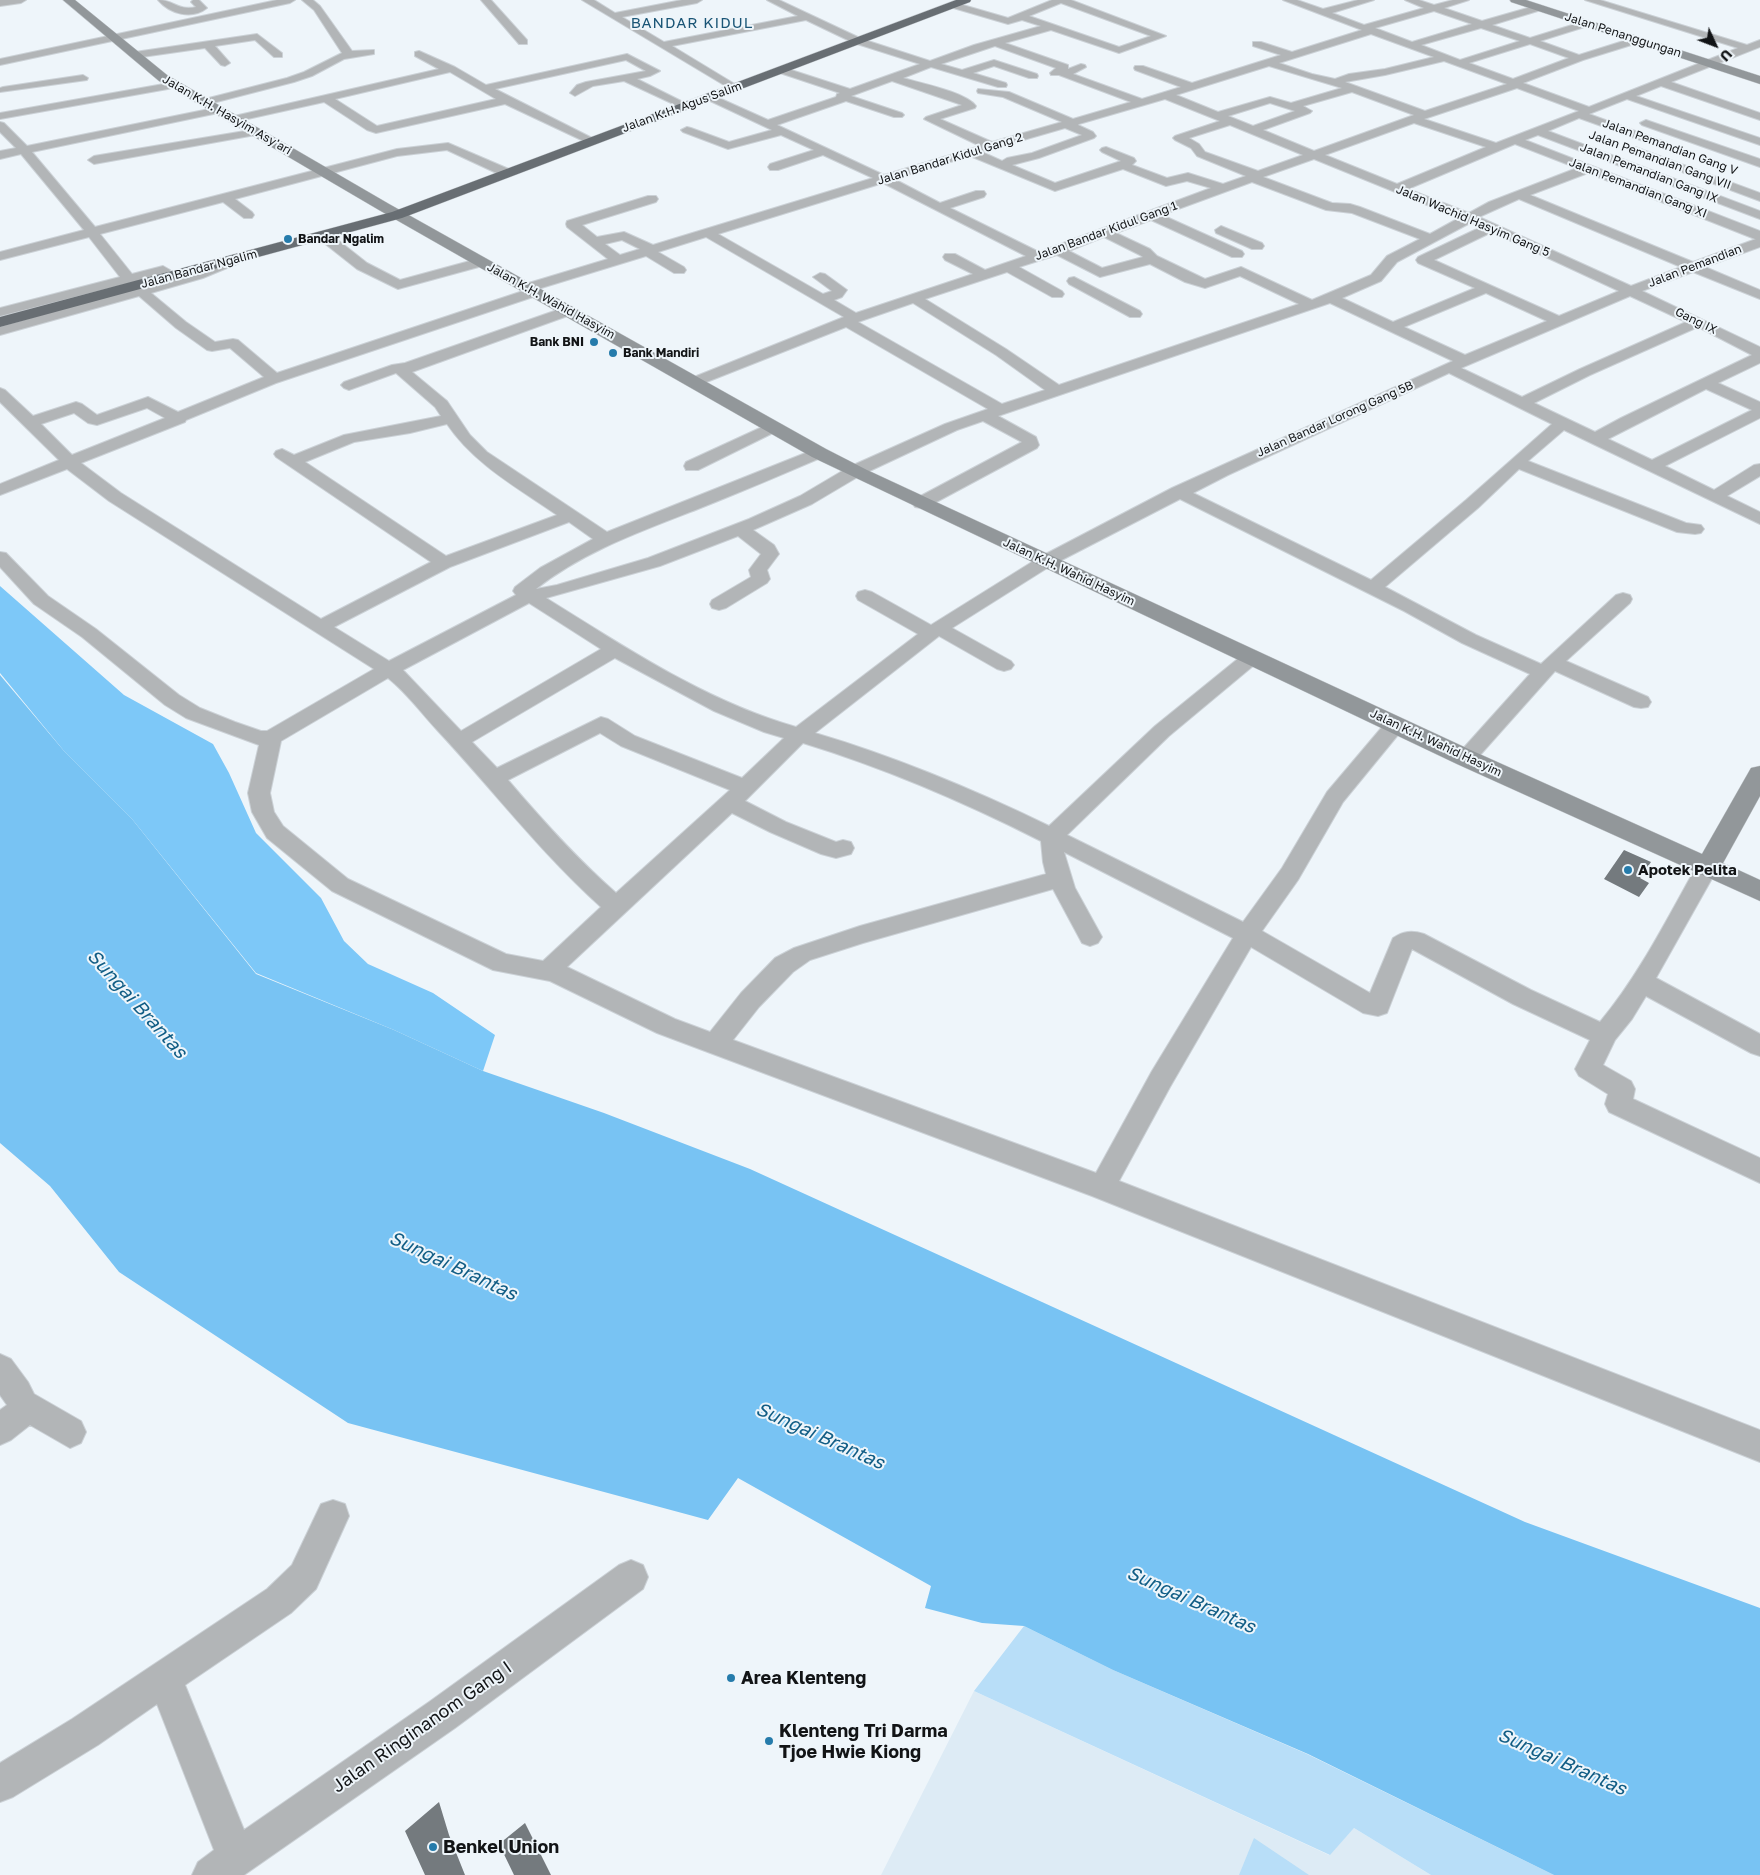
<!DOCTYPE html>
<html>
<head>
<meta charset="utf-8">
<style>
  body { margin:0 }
  #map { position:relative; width:1760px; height:1875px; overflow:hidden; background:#eef5fa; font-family:"Golos Text",sans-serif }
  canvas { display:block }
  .north { position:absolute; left:1690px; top:20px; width:50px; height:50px; -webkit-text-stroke:4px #eef5fa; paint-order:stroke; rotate:133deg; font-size:14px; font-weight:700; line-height:20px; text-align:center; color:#121416 }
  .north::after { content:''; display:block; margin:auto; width:18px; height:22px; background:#121416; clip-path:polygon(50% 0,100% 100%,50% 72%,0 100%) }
</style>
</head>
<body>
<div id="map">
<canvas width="1760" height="1875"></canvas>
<div class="north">U</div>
</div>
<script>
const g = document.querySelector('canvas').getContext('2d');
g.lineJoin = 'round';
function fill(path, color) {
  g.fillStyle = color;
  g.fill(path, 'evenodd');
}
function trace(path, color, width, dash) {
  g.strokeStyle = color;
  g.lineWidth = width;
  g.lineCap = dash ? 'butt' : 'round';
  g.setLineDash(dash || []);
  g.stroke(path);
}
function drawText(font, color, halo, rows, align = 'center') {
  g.font = font + ' "Golos Text",sans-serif';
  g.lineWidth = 4;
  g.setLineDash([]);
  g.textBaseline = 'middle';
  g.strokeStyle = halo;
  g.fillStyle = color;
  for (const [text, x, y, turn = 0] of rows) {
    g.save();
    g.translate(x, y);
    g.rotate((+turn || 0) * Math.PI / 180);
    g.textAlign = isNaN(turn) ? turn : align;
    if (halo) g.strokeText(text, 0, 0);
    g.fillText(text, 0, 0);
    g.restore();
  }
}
const built = new Path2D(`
  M974,1691L1329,1855L1354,1828L1431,1875H881Z`);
const green = new Path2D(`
  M1024,1626L1113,1670L1307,1754L1554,1875H1431L1354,1828L1330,1855L974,1691Z
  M1254,1838L1309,1875H1239Z`);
const forest = new Path2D(`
  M0,586L124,695L213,744L229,773L256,833L321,898L344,941L368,964L433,993L495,1035L483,1071L394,1030L256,973L132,819L64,751L0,673Z`);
const water = new Path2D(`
  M0,675L64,751L132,819L256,974L394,1030L483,1071L604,1113L750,1169L1525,1522L1760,1608V1875H1554L1308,1754L1113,1670L1024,1626L982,1623L925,1608L931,1586L738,1478L708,1520L348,1423L119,1272L50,1186L0,1143Z`);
const building = new Path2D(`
  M1624,850L1651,862L1640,878L1649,883L1639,897L1604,879Z
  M439,1802L449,1835L465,1875H425L405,1831Z
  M525,1823L551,1875H514L499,1844Z`);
const street = new Path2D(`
  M0,0H26L21,3L0,6Z
  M158,0C174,0 178,11 196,7L191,2L193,0H199L207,8C192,20 170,14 158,0Z
  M277,0H295L290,3L0,65V59Z
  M302,0H313L320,6L352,51L374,50V54L344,59L312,76L294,82L205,105L201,104L200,102L201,100L287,78L304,72L342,53L314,10Z
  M481,0H491L527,40V44H519Z
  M582,0H594L615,13L682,0H702L697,3L622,17L664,42L798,16L767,0H779L862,39L930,61L974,45L1041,26L1022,20L1008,24L950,7V3H956L1008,18L1052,0H1071L1166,36L1119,53L1051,30L1005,43L1068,65V69L1081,64L1085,65L1086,67L1073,74L1142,99L1181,87L1135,70L1134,68L1135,66H1143L1192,83L1281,55L1253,46V42H1261L1292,52L1362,30L1283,0H1297L1323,9L1358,0H1374L1332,13L1364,25L1424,8L1405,0H1419L1434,5L1453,0H1469L1444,8L1482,21L1538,5L1541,6V10L1492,25L1530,38L1585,21H1591V25L1540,41L1579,55L1633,38H1641V42L1583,60L1523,83L1589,107L1738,48L1585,0H1600L1747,45L1760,40V47L1671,82L1760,113V120L1661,86L1636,96L1760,138V145L1627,99L1589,114L1668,143L1670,145L1668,147H1660L1579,118L1548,131L1760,211V219L1538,135L1525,140L1760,231V247L1705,267L1760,290V299L1693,272L1642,291L1760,347V363L1718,383L1760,402V418L1665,466L1714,490L1754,465L1760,464V476L1727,496L1760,512V524L1564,430L1528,461L1686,523L1701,525L1704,529L1701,533L1695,534L1677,532L1519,469L1478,508L1385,587L1476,635L1541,664L1616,595L1623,593L1630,595L1632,599L1630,603L1566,661L1648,697L1651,702L1648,707L1641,708L1634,707L1555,671L1473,763L1466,765L1459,763L1456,758L1459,753L1530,674L1462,643L1404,611L1180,499L1052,565L952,628L1011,661L1014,665L1011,669L1004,671L997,669L939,636L815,733C896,757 973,789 1049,826L1155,726L1245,653L1252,651L1259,653L1262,657L1259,661L1169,736L1067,835L1243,922L1282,868L1327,792L1388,720L1395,718L1402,720L1405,725L1402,730L1343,802L1298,880L1262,931L1370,993L1393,938C1403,931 1412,930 1424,934L1531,990L1600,1022C1640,974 1669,915 1700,860L1708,858L1716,860L1719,866L1656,978L1760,1034V1056L1751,1053L1646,996L1632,1019L1615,1040L1603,1065L1631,1081L1635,1089L1633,1099L1760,1158V1183L1609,1112L1605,1104L1608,1094L1579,1076L1575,1069L1590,1040L1513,1004L1412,949L1387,1013L1378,1016L1363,1013L1251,947L1170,1087L1119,1181L1760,1430V1462L1092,1196L657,1033L550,981L493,970L332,891L267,838L252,812L248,793L259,745L186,718L165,705L82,637L34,604L0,567V552L6,553L48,596L96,629L179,695L200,708L235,722L261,731H267L374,669L109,501L67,469L0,495V484L59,460L0,402V388L5,390L33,416L76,402L82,404L97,415L148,397L178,412L264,377L230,348L212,351L207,350L176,328L139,296L0,335V327L193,272L234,256L241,260L239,263L203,278L151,293L186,322L215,342L233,339L238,340L277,373L523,291L520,288L522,285L608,259L567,227L566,224L567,221L648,196H656L658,199L656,202L582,225L597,237L624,232L653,245L873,178L823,155L778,170H770L768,167L770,164L814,150L781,135L728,149L683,132L681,130L687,127L691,128L729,142L772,130L706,99L705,97L706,95L710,94L768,120L836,97L837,94L840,93L777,72L776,70L777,68H785L850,89L920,64L854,43L806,20L672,46L738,86L739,88L738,90L734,91ZM1061,3L1151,36L1119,47L1029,16ZM1434,11L1472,24L1412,42L1375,28ZM1481,28L1520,41L1460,60L1421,45ZM1371,34L1434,57L1385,69L1349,74L1335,79L1312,74L1279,63ZM1530,44L1569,58L1513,79L1469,63ZM995,46L1056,68L1050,73L1051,75H1059L1131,102L1073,119L1009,92L978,89L977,91L978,93L1003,97L1062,122L992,142L940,119L975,108L976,106C966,92 920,83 903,78L931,67L998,87H1006L1007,85L1006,83L973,73L994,66L1029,78H1037L1038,76L1037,74L994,60L962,70L941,64ZM1444,61L1507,84L1425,111L1345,82L1385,75ZM1269,66L1342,88L1291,103L1270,97L1218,112L1176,95ZM892,81L962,105L926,117L924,119L980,146L884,175L777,125L846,101L894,117H902L904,115L902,113L851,96ZM1517,88L1579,111L1496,143L1424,119ZM1352,92L1414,115L1314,151L1263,130L1310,113L1312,111L1303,106ZM1165,99L1220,121L1175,136L1173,138L1175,140L1191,148L1197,156L1246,176L1223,184L1188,173L1167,178L1132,165L1136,161L1134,158L1106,147L1102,148L1100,150L1102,152L1121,161L1055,183L1012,165L1039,158L1094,138L1096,136L1093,132L1078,125L1079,124ZM1270,103L1295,111L1253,126L1228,116ZM1414,123L1486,147L1397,184L1325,155ZM1230,125L1303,155L1258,171L1205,152L1199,144L1189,138ZM1065,128L1082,135L1032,153L1007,158L1002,161L982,152ZM1515,144L1577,168L1489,202L1469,213L1408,189ZM970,156L1055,191L1123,169L1166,186L1187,181L1211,188L1039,252L950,208L984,197L986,194L984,191H976L940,203L894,179ZM1314,159L1459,218L1430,234L1360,207L1350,204L1332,203L1263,177ZM1588,173L1755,239H1756L1693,262L1530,195ZM1252,182L1326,210L1352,213L1420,239L1387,256L1371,275L1312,300L1241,267L1205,279L1157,256L1150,249L1116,233L1151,220L1232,257H1242L1244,254L1242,251L1162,215ZM883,183L1026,256L985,270L955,254H945L943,257L945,260L973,274L856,313L834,300L842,297L847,290L825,274L820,273L813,277L832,291L823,294L718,234ZM1519,199L1681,267L1631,286L1479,217ZM1470,223L1481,227L1418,257L1416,260L1418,263L1475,288L1393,322L1342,298L1381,281L1397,262ZM1492,232L1619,291L1559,316L1434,260ZM706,237L844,317L689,379L686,382L689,385H699L846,327L988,409L945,424L849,467L800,496L749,519L648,558L557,585L536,589C584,551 642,531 698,509C741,492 783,474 825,456L827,453L825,450H813L607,532L487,452L470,435L447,401L412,372L573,314L575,311L573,308H563L405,363L392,365L344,382L341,385L344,388L349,390L396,373L435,407L441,416L344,435L294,455L282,449L276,451L274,454L276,457L431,562L321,619L121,493L81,463L185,422L186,420L276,383L539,295L541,292L538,289L646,256L674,273H684L686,270L684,267L658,252ZM1104,237L1140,255L1143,257L1102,268L1069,251ZM622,240L640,249L620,255L605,244ZM1057,255L1100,277L1150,264L1185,282L1205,288L1240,276L1299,304L1059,385L1006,349L925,299L1007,272L1052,297H1062L1064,294L1062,291L1019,267ZM1486,293L1547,321L1465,355L1404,327ZM1630,296L1686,322L1580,369L1522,397L1461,368ZM913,303L996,355L1045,390L1002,404L858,322ZM1330,303L1453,361L1172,488L1040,557L931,625L872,592L865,590L858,592L856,596L858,600L918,634L796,727C705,701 625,647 546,598L660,566L738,536L761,554L749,570L751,577L712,600L710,604L712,608L719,610L726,608L767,583L770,579L767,570L779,554L774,545L753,530L812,504L861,475L957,430L983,421L1022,442L915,499L912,503L915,507L921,508L927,507L1037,448L1039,445L1036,437L998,416ZM1698,327L1752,355L1621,418L1595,432L1534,403L1590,375ZM1449,373L1552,424L1466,500L1371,580L1193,493L1228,475ZM1706,389L1752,410L1652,460L1608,439ZM147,408L165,418L72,455L41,424L74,413L88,423L97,425ZM447,424C474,464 518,488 557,515L446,556L305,462L354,442L410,433ZM569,522L593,539L540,568L515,587L513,591L516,595L389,661L334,627L450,567ZM529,603L601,649L461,731L403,670ZM615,658L714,711L764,732L784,738L742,778L635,736L608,719L601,717L497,768L472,742ZM388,678C407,693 422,714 438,731C493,790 541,853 601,907L543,961L506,954L348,879L283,826L274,812L270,793L281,741ZM600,733L621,746L730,790L616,893C576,858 542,820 508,780ZM803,743C885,768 964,802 1041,841L1043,862L1046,874L860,926L794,948L775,958L741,993L710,1032L675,1019L567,967L732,813L770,832L821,854L836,858L851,854L854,848L851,842L843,840L836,842L786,822L745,801ZM1064,852L1233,938L1152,1071L1096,1173L733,1040L759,1007L793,972L810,960L863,943L1053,889L1082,943L1090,946L1098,943L1102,937L1075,888Z
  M257,34L282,53V57H274L255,40L215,46L230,63L225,66L221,65L205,48L135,58L130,55L135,52Z
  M419,51L455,67L486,85L627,54L660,71L650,76L637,79L691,106L690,108H682L624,81L593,86L575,96L570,93L577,85L586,82L646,71L626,60L495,89L594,139L596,141L590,144L505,104L376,133L367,130L324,102L234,122L228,119L230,117L439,69L415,56V52ZM450,72L496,99L377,126L335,99Z
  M83,75L88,78L87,80L0,92V88L3,87Z
  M175,82L180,85L179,87L0,119V113Z
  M219,107L223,108L225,110L223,112L32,152L95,227L397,149L448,143L511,170L513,173L507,177L503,176L447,150L397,156L235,199L252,212L254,215L252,218H244L223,202L100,234L132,274L163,266L170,270L168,273L0,316V308L120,277L89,237L0,260V252L84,230L21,154L0,159V151L16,148L0,132V122L4,123L27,146Z
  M1646,120L1760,159V167L1642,125L1640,123Z
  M257,129L263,132L261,134L94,164L88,160L94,156Z
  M1635,147L1760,193V201L1631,153L1629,151Z
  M1221,226L1262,243L1264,246L1262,249H1252L1216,233L1215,230Z
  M324,232L329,233L367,263L400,280L481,258L488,262L486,265L398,289L357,269L319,239L318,236L319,233Z
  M1074,277L1140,311L1142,314L1140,317H1130L1069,284L1067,281L1069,278Z
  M773,422L779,424L781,427L779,430L698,470H686L684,466L686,462Z
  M0,1354L11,1359L28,1382L34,1394L81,1421L86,1432L81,1443L70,1448L30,1425L11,1440L0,1445V1410L7,1405L0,1395Z
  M333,1500L345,1504L349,1516L316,1589L291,1613L185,1685L244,1830L429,1702L619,1565L631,1560L643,1565L648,1577L643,1589L455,1728L244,1875H192L198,1862L214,1850L157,1704L98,1745L13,1797L0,1802V1763L72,1719L267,1589L292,1565L321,1504Z`);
const secondary = new Path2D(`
  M63,0H75L167,75L389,204L826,449L867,470L1475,752L1702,854L1751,768L1760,766V796L1723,863L1760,880V901L1457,764L812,457L379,210L159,81Z
  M1510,0H1526L1760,76V84L1511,2Z`);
const highway = new Path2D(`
  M956,0H971L970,2L402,218L0,327V317L392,212Z`);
const markers = [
  [288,239,5,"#257bab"],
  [594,342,5,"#257bab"],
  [613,353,5,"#257bab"],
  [1628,870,5,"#257bab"],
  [731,1678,5,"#257bab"],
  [769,1741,5,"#257bab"],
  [433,1847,5,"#257bab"]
];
const farStreetnames = [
  ["Jalan Penanggungan",1623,35,18],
  ["Jalan K.H. Agus Salim",682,107,-20],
  ["Jalan K.H. Hasyim Asy'ari",227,115,30],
  ["Jalan Pemandian Gang V",1670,147,20],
  ["Jalan Bandar Kidul Gang 2",950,159,-17],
  ["Jalan Pemandian Gang VII",1660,160,20],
  ["Jalan Pemandian Gang IX",1649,173,21],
  ["Jalan Pemandian Gang XI",1638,188,21],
  ["Jalan Wachid Hasyim Gang 5",1473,221,23],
  ["Jalan Bandar Kidul Gang 1",1106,231,-20],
  ["Jalan Pemandian",1695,266,-21],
  ["Jalan Bandar Ngalim",199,269,-15],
  ["Jalan K.H. Wahid Hasyim",551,301,29],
  ["Gang IX",1696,321,26],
  ["Jalan Bandar Lorong Gang 5B",1335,419,-24],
  ["Jalan K.H. Wahid Hasyim",1069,572,25],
  ["Jalan K.H. Wahid Hasyim",1436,743,25]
];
const farPoinames = [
  ["Bandar Ngalim",298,239],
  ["Bank BNI",584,342,"right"],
  ["Bank Mandiri",623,353]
];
const farQuarternames = [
  ["BANDAR KIDUL",692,23]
];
const poiNames = [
  ["Apotek Pelita",1638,870]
];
const nearPoinames = [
  ["Area Klenteng",741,1678],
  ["Klenteng Tri Darma",779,1731],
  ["Tjoe Hwie Kiong",779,1752],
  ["Benkel Union",443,1847]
];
const nearStreetnames = [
  ["Jalan Ringinanom Gang I",422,1727,-35]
];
const nearWaternames = [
  ["Sungai Brantas",137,1004,48],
  ["Sungai Brantas",453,1266,25],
  ["Sungai Brantas",820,1436,24],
  ["Sungai Brantas",1191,1600,24],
  ["Sungai Brantas",1562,1762,24]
];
fill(built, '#ddebf5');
fill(green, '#b8def8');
fill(forest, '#7dc8f8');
fill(water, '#78c3f3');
fill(building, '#747a7e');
trace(street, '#cbd1d6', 2);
trace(secondary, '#cbd1d6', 1);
trace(highway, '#cbd1d6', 1);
fill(street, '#b2b5b7');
fill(secondary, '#92979a');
fill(highway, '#686e73');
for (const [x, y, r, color] of markers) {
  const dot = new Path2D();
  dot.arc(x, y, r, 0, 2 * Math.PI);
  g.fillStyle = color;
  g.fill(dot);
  trace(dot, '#eef5fa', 2);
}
drawText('12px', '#121416', '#eef5fa', farStreetnames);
drawText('bold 12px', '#121416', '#eef5fa', farPoinames, 'left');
g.letterSpacing = '1px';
drawText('15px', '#1a5576', '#eef5fa', farQuarternames);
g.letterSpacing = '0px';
drawText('bold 15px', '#121416', '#eef5fa', poiNames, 'left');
drawText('bold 18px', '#121416', '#eef5fa', nearPoinames, 'left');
drawText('18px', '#121416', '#eef5fa', nearStreetnames);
drawText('italic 19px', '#115d85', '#eef5fa', nearWaternames);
</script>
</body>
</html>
